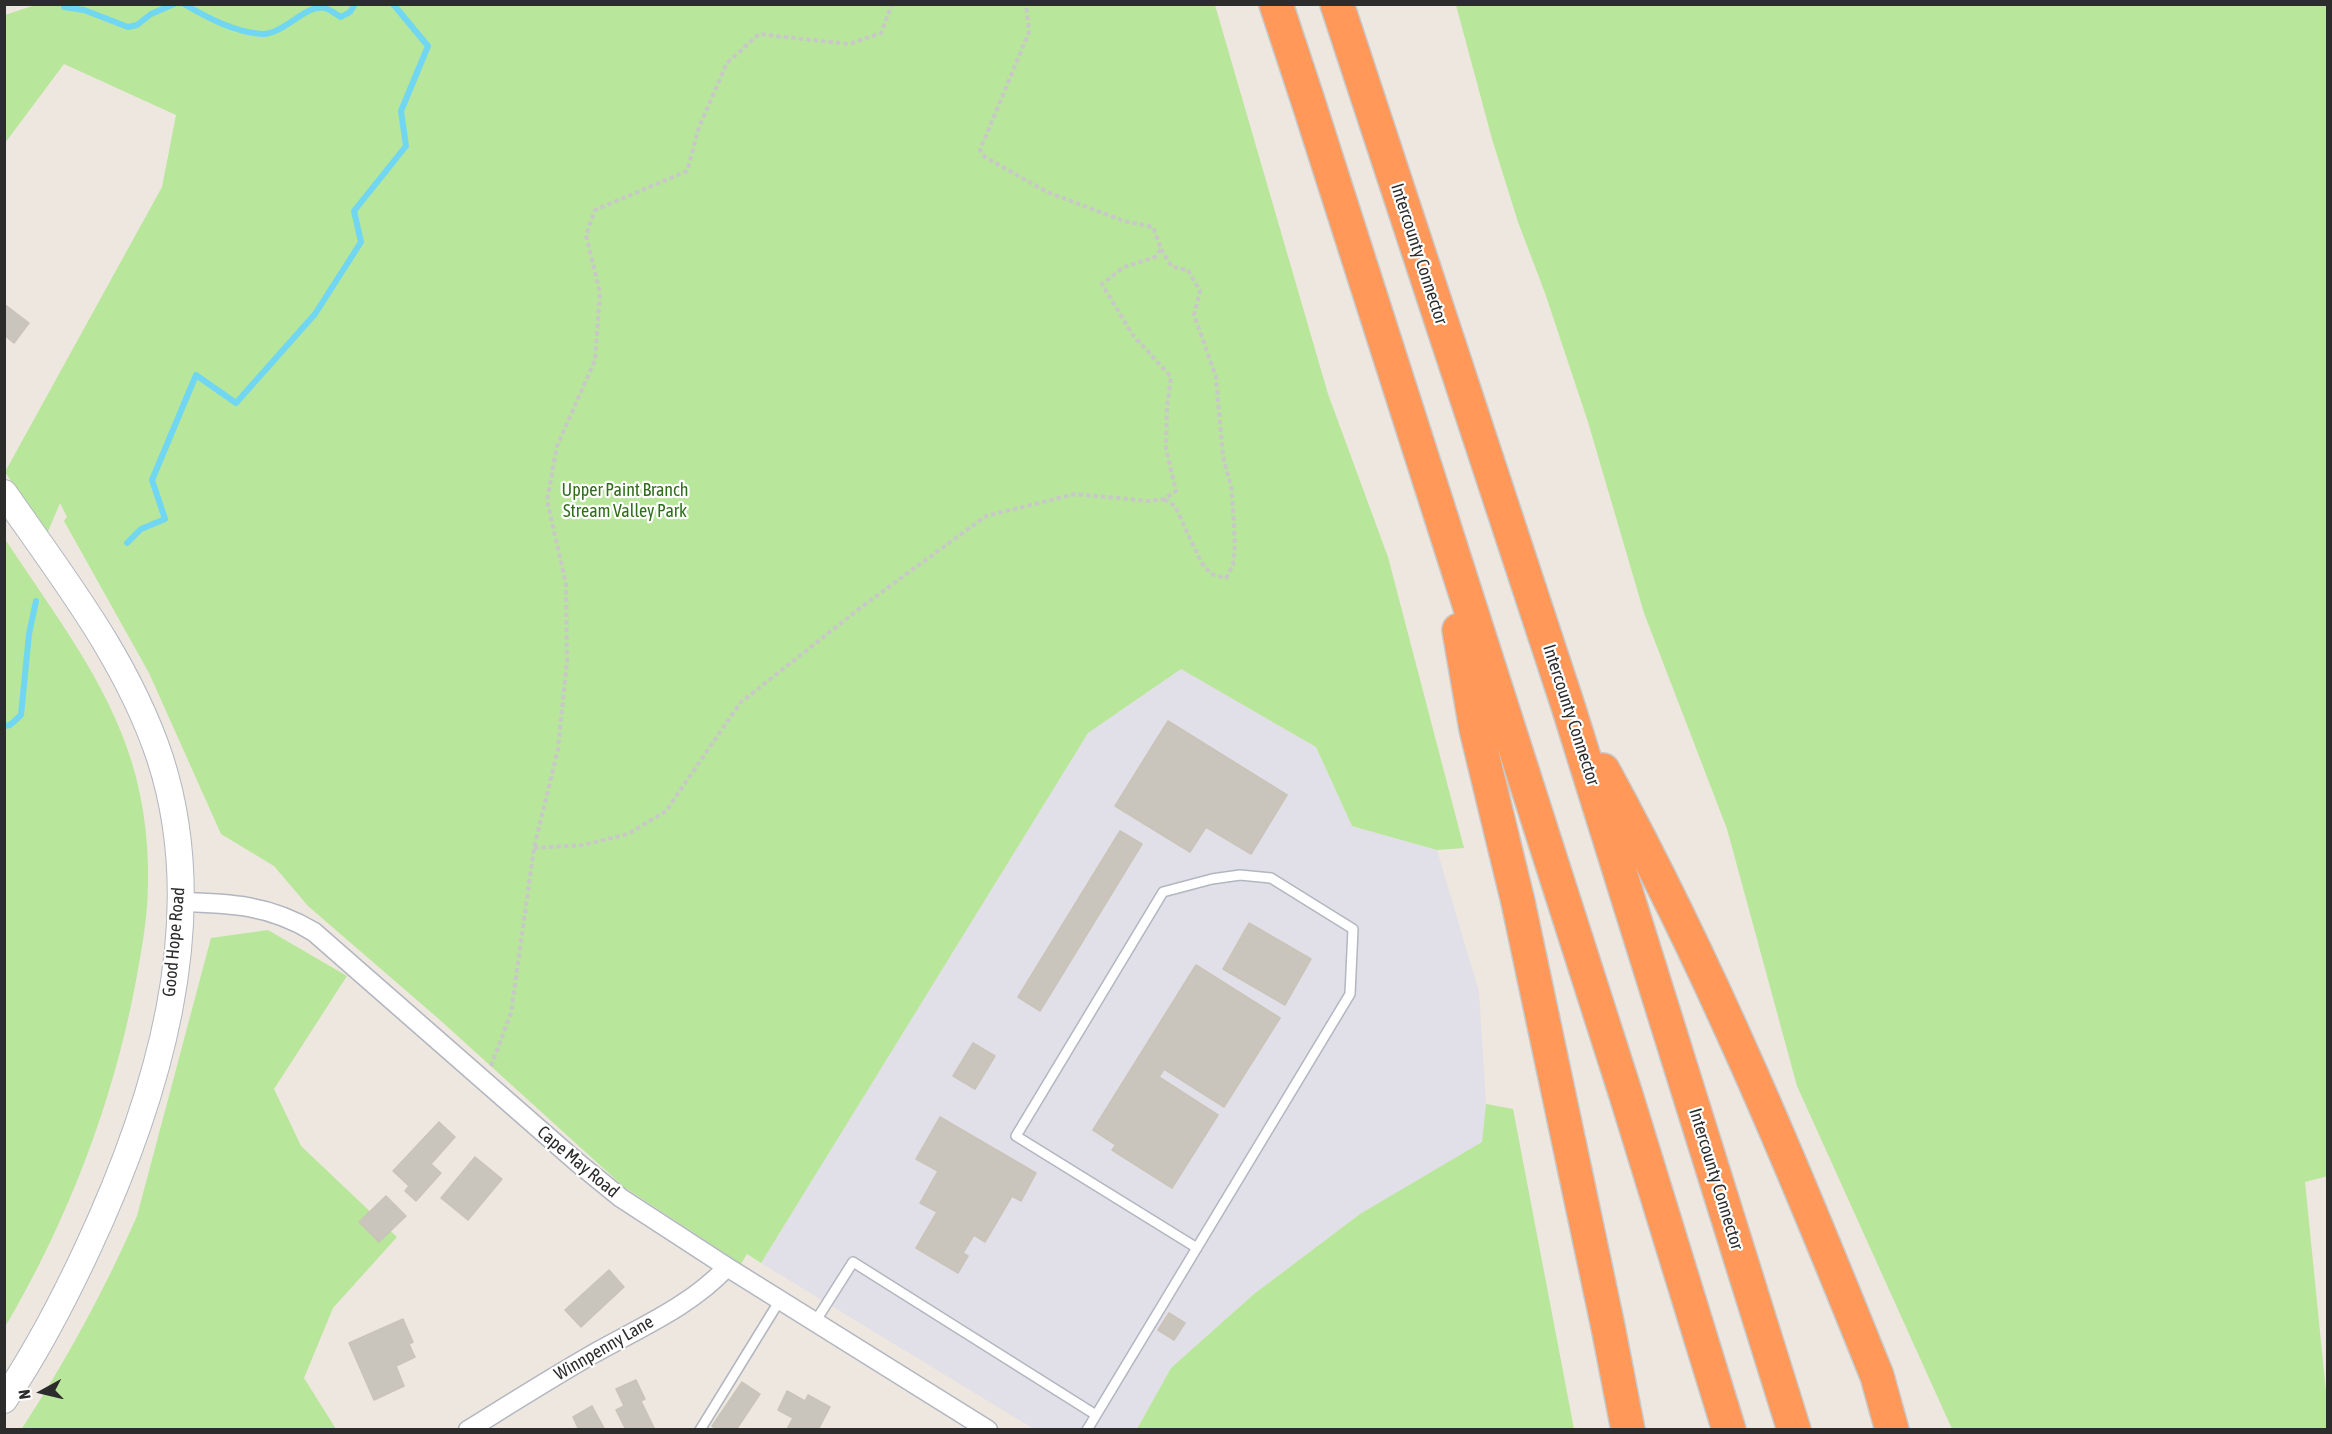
<!DOCTYPE html>
<html>
<head>
<meta charset="utf-8">
<style>
  body { margin:0 }
  #map { position:relative; width:2332px; height:1434px; overflow:hidden; background:#eee7df; font-family:"Asap Condensed",sans-serif }
  canvas { display:block }
  .frame { position:absolute; inset:0; border:6px solid #2c2c2c; pointer-events:none }
  .north { position:absolute; left:12px; top:1362px; width:60px; height:60px; -webkit-text-stroke:4px #fff; paint-order:stroke; rotate:262deg; font-size:16px; font-weight:700; line-height:24px; text-align:center; color:#2c2c2c }
  .north::after { content:''; display:block; margin:auto; width:21px; height:27px; background:#2c2c2c; clip-path:polygon(50% 0,100% 100%,50% 72%,0 100%) }
</style>
</head>
<body>
<div id="map">
<canvas width="2332" height="1434"></canvas>
<div class="frame"></div>
<div class="north">N</div>
</div>
<script>
const g = document.querySelector('canvas').getContext('2d');
g.lineJoin = 'round';
function fill(path, color) {
  g.fillStyle = color;
  g.fill(path, 'evenodd');
}
function trace(path, color, width, dash) {
  g.strokeStyle = color;
  g.lineWidth = width;
  g.lineCap = dash ? 'butt' : 'round';
  g.setLineDash(dash || []);
  g.stroke(path);
}
function drawText(font, color, halo, rows, align = 'center') {
  g.font = font + ' "Asap Condensed",sans-serif';
  g.lineWidth = 4.5;
  g.setLineDash([]);
  g.textBaseline = 'middle';
  g.strokeStyle = halo;
  g.fillStyle = color;
  for (const [text, x, y, turn = 0] of rows) {
    g.save();
    g.translate(x, y);
    g.rotate((+turn || 0) * Math.PI / 180);
    g.textAlign = isNaN(turn) ? turn : align;
    if (halo) g.strokeText(text, 0, 0);
    g.fillText(text, 0, 0);
    g.restore();
  }
}
const industrial = new Path2D(`
  M1181,669L1316,747L1352,826L1437,850L1479,992L1486,1104L1482,1142L1360,1214L1254,1294L1171,1368L1137,1429H1034L761,1263L1088,733Z`);
const green = new Path2D(`
  M35,5H1215L1328,394L1388,557L1464,848L1437,850L1352,826L1316,747L1181,669L1088,733L761,1263L747,1254L741,1264L624,1187L440,1020L308,906L274,866L221,834L149,673L64,521L67,517L60,503L47,534L5,472L162,187L176,115L64,64L5,143V15Z
  M1456,5H2327L2328,1176L2305,1182L2327,1402V1429H1952L1797,1086L1727,829L1644,613L1588,422L1545,293L1518,222L1492,139Z
  M5,539C48,605 99,670 126,745C142,788 149,837 148,883C148,918 141,952 135,986C112,1105 67,1222 5,1327Z
  M268,930L347,976L274,1089L301,1146L397,1237L333,1308L304,1378L336,1429L21,1430C66,1361 104,1291 137,1216L211,938Z
  M1486,1104L1513,1109L1574,1429H1137L1171,1368L1254,1294L1360,1214L1482,1142Z`);
const stream = new Path2D(`
  M184,4C208,18 234,32 262,34C283,35 307,3 325,8C331,10 337,15 341,17L350,12L355,4
  M64,7L84,10L128,27L137,25L151,14L174,4
  M127,543L141,529L165,519L152,480L196,375L236,403L315,314L361,242L354,211L406,146L401,111L428,46L393,4
  M4,726L10,725L21,715L29,634L36,601`);
const building = new Path2D(`
  M4,304L29,323L14,343L4,335Z
  M1168,721L1287,795L1251,854L1206,827L1190,852L1115,806Z
  M1120,831L1142,844L1040,1011L1018,997Z
  M1249,923L1311,959L1285,1005L1223,969Z
  M1196,965L1280,1018L1224,1107L1164,1069L1159,1077L1218,1115L1172,1188L1112,1150L1116,1145L1093,1130Z
  M973,1043L995,1056L975,1089L953,1076Z
  M940,1117L1036,1173L1021,1201L1012,1196L985,1242L974,1235L963,1253L968,1256L958,1273L916,1248L937,1212L920,1203L938,1171L916,1159Z
  M439,1122L455,1137L431,1164L441,1173L416,1201L405,1191L409,1186L393,1171Z
  M475,1157L502,1179L468,1220L441,1198Z
  M386,1196L406,1216L379,1242L359,1222Z
  M609,1270L624,1287L581,1327L565,1310Z
  M1169,1313L1185,1323L1174,1340L1158,1330Z
  M403,1319L413,1342L409,1344L415,1357L396,1366L404,1386L374,1400L349,1343Z
  M636,1380L645,1399L641,1401L655,1430H626L616,1410L624,1406L616,1389Z
  M742,1382L760,1394L736,1430H717L712,1426Z
  M787,1391L805,1401L808,1395L830,1407L818,1430L787,1429L793,1418L778,1410Z
  M592,1406L605,1430H579L573,1417Z`);
const path = new Path2D(`
  M1161,249L1172,267L1188,270L1200,291L1194,315L1216,377L1223,457L1231,486L1233,508L1235,545L1233,565L1226,578L1211,574L1201,562L1175,506L1164,499
  M534,848L583,845L628,834L666,811L740,703L864,605L986,516L1075,494L1149,501L1164,499L1176,491L1166,449L1167,407L1171,377L1132,334L1102,284L1124,267L1155,257L1161,249L1153,227L1124,221L1047,192L985,157L980,150L1029,32L1026,4
  M491,1066L511,1013L534,848L558,749L567,661L566,584L547,500L557,446L595,360L600,293L586,235L595,210L687,171L699,127L727,63L759,34L849,44L881,33L892,4`);
const lane = new Path2D(`
  M815,1322L853,1262L1096,1415
  M700,1430L780,1300
  M1087,1430L1350,994L1353,929L1271,878L1240,875L1212,879L1163,892L1016,1136L1197,1248`);
const street = new Path2D(`
  M180,902C230,903 270,905 314,932L578,1163L621,1198L727,1267L988,1430
  M468,1430C510,1404 551,1378 593,1354C639,1328 691,1306 727,1267`);
const secondary = new Path2D(`
  M4,493C63,578 127,659 160,758C213,921 156,1103 86,1252C62,1303 36,1353 4,1400`);
const highway = new Path2D(`
  M1276,4L1309,104L1626,1095L1729,1430
  M1337,4L1568,706L1794,1430
  M1459,630L1476,729L1518,902L1608,1327L1628,1430
  M1603,770C1709,964 1795,1171 1877,1376L1892,1430`);
const streetNames = [
  ["Intercounty Connector",1419,254,72],
  ["Intercounty Connector",1571,715,72],
  ["Good Hope Road",174,942,-85],
  ["Cape May Road",578,1162,40],
  ["Intercounty Connector",1716,1179,73],
  ["Winnpenny Lane",604,1348,-30]
];
const parkNames = [
  ["Upper Paint Branch",625,490],
  ["Stream Valley Park",625,511]
];
fill(industrial, '#e1dfe7');
fill(green, '#b8e69a');
trace(stream, '#70d6f2', 6);
fill(building, '#c9c5bd');
trace(building, '#cac3b8', 1.5);
trace(lane, '#b2b6c0', 12);
trace(street, '#b2b6c0', 21);
trace(secondary, '#b2b6c0', 28);
trace(highway, '#c8c8c8', 36);
trace(path, '#c8c8c8', 4, [4.5, 3]);
trace(lane, '#fff', 9);
trace(street, '#fff', 18);
trace(secondary, '#fff', 26);
trace(highway, '#ff9859', 33);
drawText('18px', '#2c2c2c', '#fff', streetNames);
drawText('18px', '#2f6d19', '#fff', parkNames);
</script>
</body>
</html>
